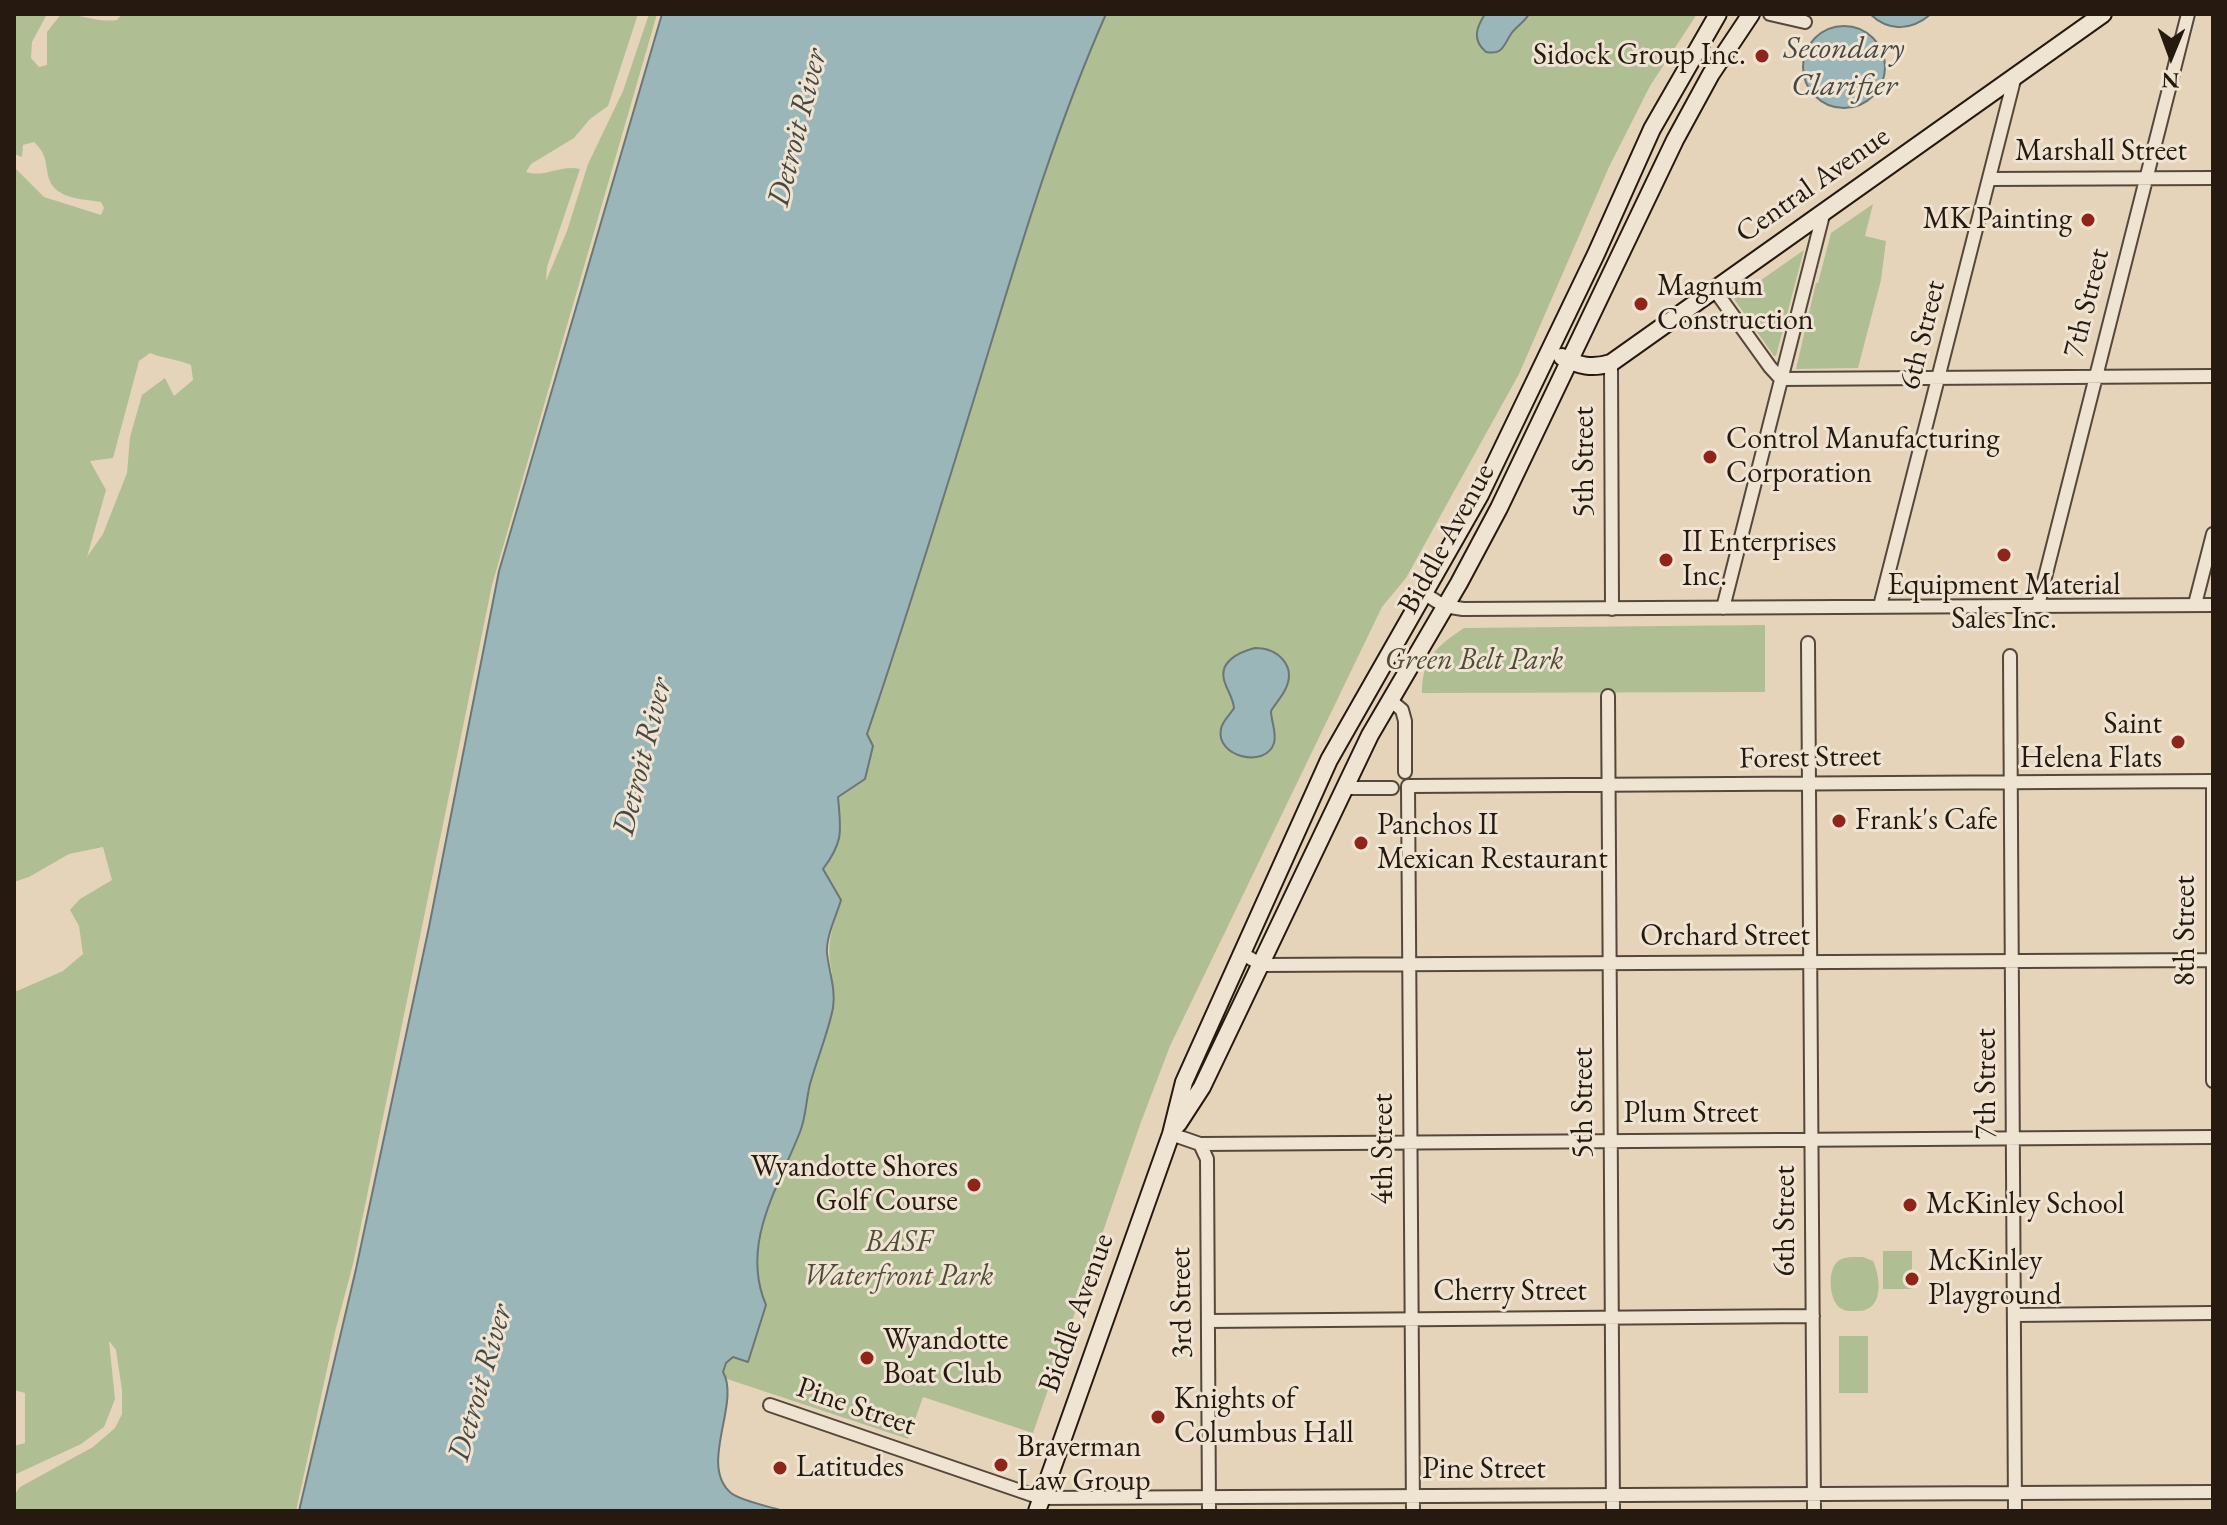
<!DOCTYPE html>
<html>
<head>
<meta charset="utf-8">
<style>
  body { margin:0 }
  #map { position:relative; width:2227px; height:1525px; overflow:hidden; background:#e6d4ba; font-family:"EB Garamond",serif }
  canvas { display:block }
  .frame { position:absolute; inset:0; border:16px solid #251910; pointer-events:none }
  .north { position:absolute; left:2131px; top:16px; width:80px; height:80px; -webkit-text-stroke:6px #efe3d2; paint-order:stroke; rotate:181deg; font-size:22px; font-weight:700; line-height:32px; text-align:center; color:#251910 }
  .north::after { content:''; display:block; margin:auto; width:28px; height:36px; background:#251910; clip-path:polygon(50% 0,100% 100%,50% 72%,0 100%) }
</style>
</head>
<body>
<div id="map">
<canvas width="2227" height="1525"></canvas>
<div class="frame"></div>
<div class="north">N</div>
</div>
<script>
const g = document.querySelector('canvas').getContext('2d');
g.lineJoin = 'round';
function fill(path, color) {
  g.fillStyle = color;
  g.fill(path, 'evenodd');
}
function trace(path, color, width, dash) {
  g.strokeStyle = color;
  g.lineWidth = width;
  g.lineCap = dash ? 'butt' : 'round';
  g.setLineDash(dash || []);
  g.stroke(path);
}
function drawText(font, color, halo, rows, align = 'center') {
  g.font = font + ' "EB Garamond",serif';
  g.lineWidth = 6;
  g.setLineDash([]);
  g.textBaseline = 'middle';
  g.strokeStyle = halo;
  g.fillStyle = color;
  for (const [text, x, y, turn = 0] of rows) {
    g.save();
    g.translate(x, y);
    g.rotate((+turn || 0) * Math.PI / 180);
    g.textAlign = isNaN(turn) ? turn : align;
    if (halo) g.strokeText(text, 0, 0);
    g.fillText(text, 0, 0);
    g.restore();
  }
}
const green = new Path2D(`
  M14,14H47L32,42L31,58L39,67L47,65V32L61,14C80,14 97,23 117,20L122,14H638L608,106L590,119L574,138L531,164L526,172C547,178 560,164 580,169L547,267L546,281L567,231L588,164L623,91L649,14H657L492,585L353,1264L336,1328L296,1511H14V1495L20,1487L93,1447L115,1428L122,1414V1390L116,1350L109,1341L115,1399L104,1427L81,1444L14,1475V1446L25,1443V1393L14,1390V990L17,991L63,971L83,954L79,926L70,910L80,899L112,880L103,847L69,854L29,877L14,882V167L44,197L101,215L104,208L101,202C77,198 50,199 47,170C45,157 44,152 34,142L23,145L22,157L14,154ZM150,353C164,359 178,359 191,365L193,380L174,396L165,378L142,395L130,437L127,473L103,534L87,557L106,490L90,461L113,458L139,361Z
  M1106,14H1697L1650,86L1609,167L1519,374L1406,578L1382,607L1170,1046L1141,1122L1033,1433L923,1397L908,1439L727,1379L723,1372L726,1363L734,1357L748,1362L760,1292L756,1264L758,1242L767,1210L802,1128L832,972C825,943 833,928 841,900L822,870L841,826L838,797L867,734L898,643L1027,224L1075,85Z
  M1873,204L1865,236L1886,241L1881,280L1858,368L1796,369L1816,283H1818L1831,233Z
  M1804,250L1776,356H1774L1734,299Z
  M1765,625V692L1422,693C1422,658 1436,647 1464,628Z
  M1883,1251H1912V1289H1883Z
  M1863,1257L1873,1261C1881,1278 1884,1311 1858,1311C1851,1311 1846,1312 1840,1308C1829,1300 1827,1270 1838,1261C1844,1256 1855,1257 1863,1257Z
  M1839,1336H1868V1393H1839Z`);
const water = new Path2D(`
  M662,14H1106C1056,127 1021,245 985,363C947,487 909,611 867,734L873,746L865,779L838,797C841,831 844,841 823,869L841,900C836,917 826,936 827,953C829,972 836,989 833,1008C828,1033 817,1059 810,1084C806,1100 806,1117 800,1132C778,1188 740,1244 766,1305L748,1362L733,1357L726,1363L723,1372C741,1403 698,1465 731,1493C741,1501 771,1507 784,1511H299L356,1269L429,927L499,571Z
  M1485,14H1529C1524,23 1516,26 1511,34C1503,46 1503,55 1486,52C1472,40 1476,28 1485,14Z
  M1870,14H1931C1911,31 1889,32 1870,14Z
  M1803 67a41 41 0 1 1 82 0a41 41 0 1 1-82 0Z
  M1255,648C1279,648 1297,667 1285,690C1281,698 1275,704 1271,711C1271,721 1277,733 1274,743C1266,769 1215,757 1221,729C1222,721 1230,715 1234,708C1233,698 1228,692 1225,683C1217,662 1239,652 1255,648Z`);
const street = new Path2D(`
  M1770,14L1805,22
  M1989,179L2213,178
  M1714,289L1770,367L1781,379L2213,376
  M1611,363L1612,609
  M1425,594L1444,606L1463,609L2213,605
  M2195,604L2213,534
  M2038,605L2188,14
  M1880,606L2015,76
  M1723,608L1824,211
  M1808,643L1814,1511
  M2010,656L2015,1511
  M1608,696L1613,1511
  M1390,700L1402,710L1405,721V772
  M2213,782V1081
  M1344,788H1392
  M1241,953L1262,965L2213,960
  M1171,1134L1200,1144L2213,1137
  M1200,1144L1207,1159L1209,1511
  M2014,1315L2213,1313
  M1208,1321L1813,1316
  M770,1405L1041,1498L2213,1492
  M1413,1511L1408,786L2213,781`);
const secondary = new Path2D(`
  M1562,357C1579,366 1592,369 1611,363L2103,14
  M1178,1124L1202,1087L1370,735L1459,583L1499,508L1675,140L1711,74L1751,14
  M1037,1511L1171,1134L1184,1082L1329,760L1480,495L1596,254L1652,129L1718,14`);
const markers = [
  [1762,56,8,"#8f2418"],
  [2088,220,8,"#8f2418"],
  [1641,304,8,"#8f2418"],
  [1710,457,8,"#8f2418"],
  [2004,555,8,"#8f2418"],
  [1666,560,8,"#8f2418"],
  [2178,742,8,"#8f2418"],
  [1839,821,8,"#8f2418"],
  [1361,843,8,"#8f2418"],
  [974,1185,8,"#8f2418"],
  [1910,1205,8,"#8f2418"],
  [1912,1279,8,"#8f2418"],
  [867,1358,8,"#8f2418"],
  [1158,1417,8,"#8f2418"],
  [1001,1465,8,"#8f2418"],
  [780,1468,8,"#8f2418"]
];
const poiNames = [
  ["Sidock Group Inc.",1746,56,"right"],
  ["MK Painting",2072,220,"right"],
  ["Magnum",1657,287],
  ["Construction",1657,321],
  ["Control Manufacturing",1726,440],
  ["Corporation",1726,474],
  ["II Enterprises",1682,543],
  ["Inc.",1682,577],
  ["Equipment Material",2004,586,"center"],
  ["Sales Inc.",2004,620,"center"],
  ["Saint",2162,725,"right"],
  ["Helena Flats",2162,759,"right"],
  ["Frank's Cafe",1855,821],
  ["Panchos II",1377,826],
  ["Mexican Restaurant",1377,860],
  ["Wyandotte Shores",958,1168,"right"],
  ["Golf Course",958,1202,"right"],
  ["McKinley School",1926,1205],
  ["McKinley",1928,1262],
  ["Playground",1928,1296],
  ["Wyandotte",883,1341],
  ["Boat Club",883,1375],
  ["Knights of",1174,1400],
  ["Columbus Hall",1174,1434],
  ["Braverman",1017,1448],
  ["Law Group",1017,1482],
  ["Latitudes",796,1468]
];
const streetNames = [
  ["Marshall Street",2101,152],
  ["Central Avenue",1813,185,-35],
  ["7th Street",2087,303,-76],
  ["6th Street",1923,335,-76],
  ["5th Street",1585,462,-90],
  ["Biddle Avenue",1447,539,-61],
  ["Forest Street",1810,758,-1],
  ["8th Street",2186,931,-90],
  ["Orchard Street",1725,937],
  ["7th Street",1987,1084,-90],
  ["5th Street",1584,1103,-90],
  ["Plum Street",1691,1114],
  ["4th Street",1384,1149,-90],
  ["6th Street",1786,1221,-90],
  ["Cherry Street",1510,1292],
  ["3rd Street",1182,1303,-91],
  ["Biddle Avenue",1077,1313,-70],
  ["Pine Street",856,1407,19],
  ["Pine Street",1484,1470]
];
const parkNames = [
  ["Green Belt Park",1474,661],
  ["BASF",898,1243],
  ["Waterfront Park",898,1277]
];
const waterNames = [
  ["Secondary",1844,49],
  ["Clarifier",1844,86],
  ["Detroit River",798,128,-76],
  ["Detroit River",643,757,-76],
  ["Detroit River",481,1383,-74]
];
fill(green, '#b0be94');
fill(water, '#9ab6b9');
trace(water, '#6b7775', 2);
trace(street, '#55483a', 16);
trace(secondary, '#251910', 20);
trace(street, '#efe3d2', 12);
trace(secondary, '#efe3d2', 16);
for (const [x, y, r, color] of markers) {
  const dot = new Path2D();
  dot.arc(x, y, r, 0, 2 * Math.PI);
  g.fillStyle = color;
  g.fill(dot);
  trace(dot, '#efe3d2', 3);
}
drawText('30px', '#251910', '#efe3d2', poiNames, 'left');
drawText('30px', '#251910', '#efe3d2', streetNames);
drawText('italic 30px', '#4f4b38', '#efe3d2', parkNames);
drawText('italic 32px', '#484843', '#efe3d2', waterNames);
</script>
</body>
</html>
